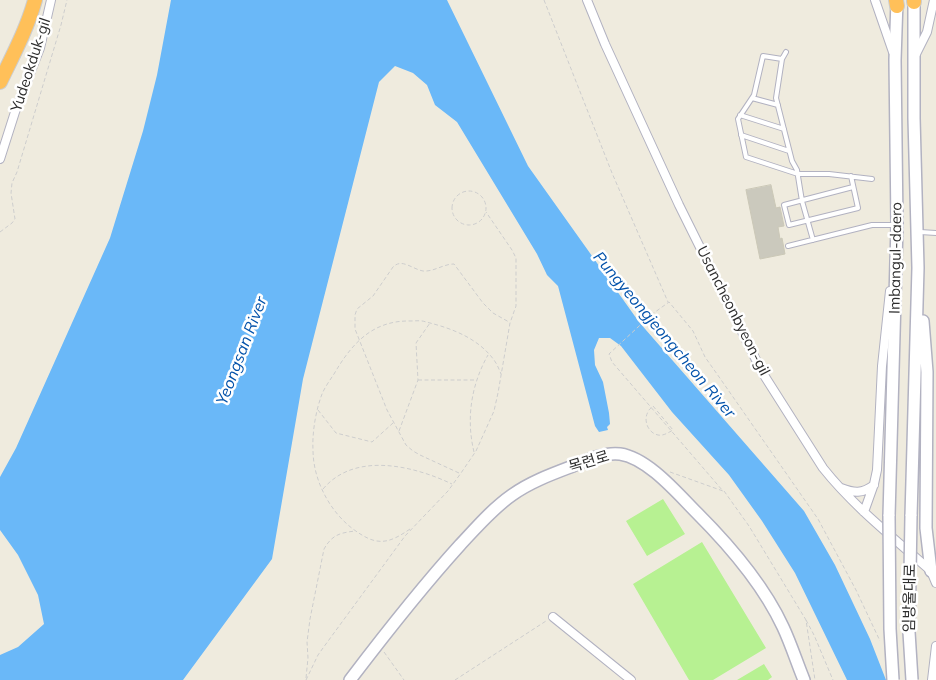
<!DOCTYPE html>
<html>
<head>
<meta charset="utf-8">
<style>
  body { margin:0 }
  canvas { display:block; background:#efebde }
</style>
</head>
<body>
<canvas width="936" height="680"></canvas>
<script>
const g = document.querySelector('canvas').getContext('2d');
g.lineJoin = 'round';
function fill(path, color) {
  g.fillStyle = color;
  g.fill(path, 'evenodd');
}
function trace(path, color, width, dash) {
  g.strokeStyle = color;
  g.lineWidth = width;
  g.lineCap = dash ? 'butt' : 'round';
  g.setLineDash(dash || []);
  g.stroke(path);
}
function drawText(font, color, halo, rows, align = 'center') {
  g.font = font + ' Mulish,"Noto Sans KR",sans-serif';
  g.lineWidth = 5;
  g.setLineDash([]);
  g.textBaseline = 'middle';
  g.strokeStyle = halo;
  g.fillStyle = color;
  for (const [text, x, y, turn = 0] of rows) {
    g.save();
    g.translate(x, y);
    g.rotate((+turn || 0) * Math.PI / 180);
    g.textAlign = isNaN(turn) ? turn : align;
    if (halo) g.strokeText(text, 0, 0);
    g.fillText(text, 0, 0);
    g.restore();
  }
}
const pitch = new Path2D(`
  M663,499L685,534L647,556L626,521Z
  M702,542L766,648L713,680H689L633,584Z
  M764,664L772,677L768,680H737Z`);
const water = new Path2D(`
  M171,0H447L528,166L639,322L804,511L835,565L870,639L886,680H847L795,573L762,521L729,475L672,412L621,346L610,338H599L594,350L595,365L603,382L609,413L610,424L607,427L608,430L599,432L595,426L558,286L547,275L537,254L457,122L435,105L427,85L413,73L395,66L379,82L303,379L272,559L183,680H0V655L18,647L44,624L38,595L18,555L0,530V477L16,448L110,238L143,131L157,75Z`);
const building = new Path2D(`
  M771,185L776,208L780,207L784,226L778,227L780,239L782,238L785,254L760,259L746,190Z`);
const path = new Path2D(`
  M544,0L612,173L668,302
  M452 208a17 17 0 1 1 34 0a17 17 0 1 1-34 0Z
  M0,232L12,223L15,219L11,193L12,183L17,172L61,25L67,0
  M418,380H476
  M653,406L673,430C668,433 663,436 658,435C648,433 643,420 648,412C649,409 651,408 653,406Z
  M318,410L336,433L372,442L393,423
  M399,431L418,380L416,343L430,323
  M474,452C466,419 471,385 488,355
  M670,472L723,491L612,362L609,354L651,315L669,302L693,331L705,357L717,374L818,519L856,590L880,641
  M459,473L420,455L413,451L406,445L387,410L355,329V315L357,309L373,296L393,267C402,258 412,269 423,271C434,272 443,264 454,264L483,303L493,313L509,322
  M323,489C355,451 414,466 452,484
  M724,491L749,526L806,620L815,680
  M410,529C387,545 376,546 353,529C329,511 313,479 313,450C312,432 316,410 322,394C325,387 330,380 334,374C352,343 373,320 411,321C416,321 421,320 426,322C451,328 478,338 494,360C497,364 499,369 501,374
  M806,620L814,635L833,680
  M384,652L404,680
  M306,678L308,658L307,642L310,619L324,549C332,535 339,533 355,531
  M306,680L318,655L323,648L405,536L448,491L461,473L476,451L494,411L498,393L510,323L516,306V258L512,250L486,212
  M455,680L546,621`);
const lane = new Path2D(`
  M786,52L782,59L776,98L792,161L797,170L802,201L813,240
  M782,59L763,56L754,95L738,119L746,157L798,174H829L872,179
  M752,98L778,105
  M740,115L784,129
  M741,135L789,151
  M851,176L858,208L789,225L784,205L853,187
  M920,232L936,233
  M788,246L872,225H895`);
const street = new Path2D(`
  M587,0L605,44L679,205L762,372L823,468C854,507 894,538 931,571L936,583
  M875,0L893,52
  M916,54L927,32L934,0
  M0,159L15,112L40,48L51,0
  M841,488C854,493 862,494 874,485
  M864,512L874,484L877,470L882,366L890,291
  M553,617L631,680
  M932,680L936,646`);
const secondary = new Path2D(`
  M923,321L927,372L926,528L931,571
  M889,516L897,225L895,60L897,0
  M911,516L918,268L914,118V0
  M350,680C385,634 421,588 460,545C476,528 492,509 512,495C530,482 552,474 573,466C587,460 605,452 620,454C648,458 678,494 697,513C729,545 764,586 783,627C791,644 797,663 804,680`);
const highway = new Path2D(`
  M896,0L897,6
  M914,2V0
  M0,82C13,55 27,29 35,0`);
const secondaryBridge = new Path2D(`
  M889,516L890,629L893,680
  M911,516L909,632L912,680`);
const streetNames = [
  ["Yudeokduk-gil",31,65,-72],
  ["Imbangul-daero",896,258,-89],
  ["Usancheonbyeon-gil",733,311,63],
  ["목련로",589,462,-17],
  ["임방울대로",910,598,-89]
];
const waterNames = [
  ["Pungyeongjeongcheon River",664,335,50],
  ["Yeongsan River",242,351,-69]
];
fill(pitch, '#b7f192');
fill(water, '#6ab8f8');
fill(building, '#cbc9bd');
trace(building, '#cbc8b7', 1);
trace(lane, '#b2b2c1', 6);
trace(street, '#b2b2c1', 10);
trace(secondary, '#b2b2c1', 14);
trace(highway, '#cdcdcd', 16);
trace(path, '#cdcdcd', 1, [4, 2.5]);
trace(lane, '#fff', 4);
trace(street, '#fff', 8);
trace(secondary, '#fff', 11);
trace(highway, '#ffc059', 14);
trace(secondaryBridge, '#b2b2c1', 14, []);
trace(secondaryBridge, '#fff', 11);
drawText('15px', '#2d2d2d', '#fff', streetNames);
drawText('italic 16px', '#0352aa', '#fff', waterNames);
</script>
</body>
</html>
